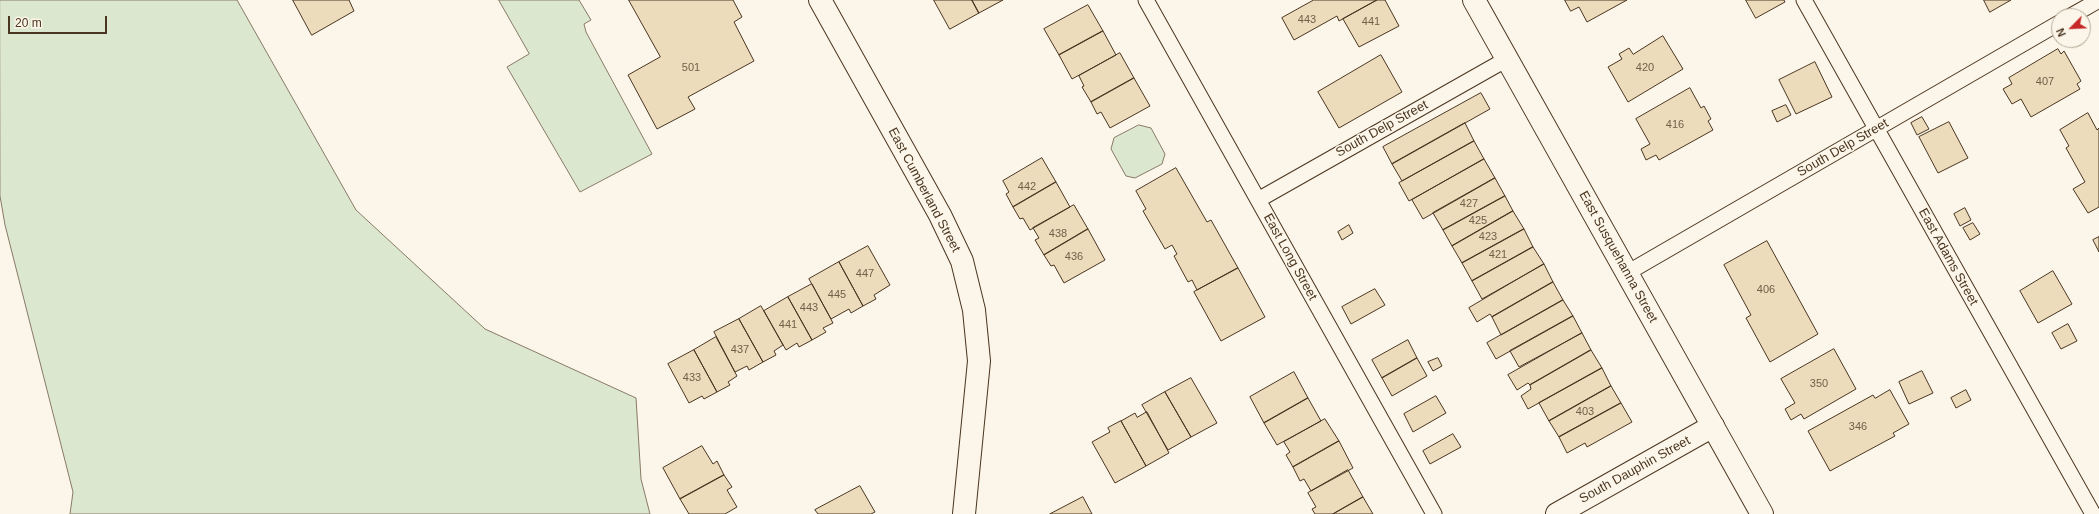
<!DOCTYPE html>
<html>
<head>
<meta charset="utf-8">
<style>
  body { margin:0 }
  #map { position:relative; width:2099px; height:514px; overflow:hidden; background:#fbf6e9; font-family:Arial,sans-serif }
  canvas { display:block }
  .north { position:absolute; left:2051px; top:8px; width:40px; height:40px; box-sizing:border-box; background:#fbf6e9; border:1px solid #b4a999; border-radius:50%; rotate:246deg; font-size:11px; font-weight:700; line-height:16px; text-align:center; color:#4a3520 }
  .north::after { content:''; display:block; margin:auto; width:14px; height:18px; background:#c62828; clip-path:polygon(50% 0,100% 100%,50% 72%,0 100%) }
  .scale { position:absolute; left:8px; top:16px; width:99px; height:18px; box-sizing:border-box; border:2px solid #4a3520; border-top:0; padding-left:5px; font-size:12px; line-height:14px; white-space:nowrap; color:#4a3520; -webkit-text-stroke:3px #fbf6e9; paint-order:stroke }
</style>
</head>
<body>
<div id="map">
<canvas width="2099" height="514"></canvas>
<div class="north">N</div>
<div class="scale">20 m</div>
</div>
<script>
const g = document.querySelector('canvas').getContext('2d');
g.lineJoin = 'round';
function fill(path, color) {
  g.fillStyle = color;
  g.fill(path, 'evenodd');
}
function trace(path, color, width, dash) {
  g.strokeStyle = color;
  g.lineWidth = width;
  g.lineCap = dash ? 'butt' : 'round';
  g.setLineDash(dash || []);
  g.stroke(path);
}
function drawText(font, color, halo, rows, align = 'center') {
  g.font = font + ' Arial,sans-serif';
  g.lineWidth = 3;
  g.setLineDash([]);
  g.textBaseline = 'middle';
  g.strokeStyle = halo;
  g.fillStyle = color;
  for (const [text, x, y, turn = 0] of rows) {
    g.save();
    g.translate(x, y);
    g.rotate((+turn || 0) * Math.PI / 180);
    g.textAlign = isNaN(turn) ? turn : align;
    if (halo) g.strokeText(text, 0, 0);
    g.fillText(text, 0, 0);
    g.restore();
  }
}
const green = new Path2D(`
  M0,0H237L356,210L485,329L636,398L641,479L650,514H70L73,492L5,225L0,196Z
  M499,0H579L591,20L584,24L586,32L652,154L580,192L507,67L529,54Z
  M1139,125L1151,128L1165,154L1162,164L1135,178L1126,176L1111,149L1114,138Z`);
const building = new Path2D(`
  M293,0H349L354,11L312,35Z
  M629,0H733L742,17L734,22L754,61L688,97L695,109L657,129L628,75L660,57Z
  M934,0H972L979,13L950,29Z
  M972,0H1003L979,13Z
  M1314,0H1377L1339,21L1337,16L1294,40L1282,18Z
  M1377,0H1385L1399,26L1359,47L1343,19Z
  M1565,0H1627L1587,22L1579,7L1571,11Z
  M1746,0H1784L1785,2L1756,18Z
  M1984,0H2011L1990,12Z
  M1088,5L1103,31L1059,55L1044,29Z
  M1103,31L1116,55L1072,79L1059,55Z
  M1663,36L1683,69L1628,102L1608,67L1622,59L1619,54L1629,48L1633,54Z
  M2058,49L2061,54L2064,51L2081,81L2077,84L2080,89L2031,117L2021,99L2012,104L2003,89L2012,84L2009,78Z
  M1120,53L1134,78L1091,102L1082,87L1084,86L1079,76Z
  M1381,55L1402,92L1339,128L1318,92Z
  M1815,62L1832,97L1796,114L1779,80Z
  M1134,78L1150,106L1110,128L1101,112L1097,114L1091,102Z
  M1690,88L1701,108L1704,106L1711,119L1708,121L1713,130L1659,160L1656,155L1646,160L1641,149L1650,144L1636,119Z
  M1481,93L1490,109L1392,164L1383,147Z
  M1786,105L1791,115L1777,122L1772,111Z
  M2088,113L2097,130L2099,128V207L2088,213L2073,189L2085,182L2066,148L2069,146L2060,130Z
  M1922,117L1929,129L1917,135L1911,123Z
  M1949,122L1968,158L1938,173L1919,137Z
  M1465,123L1474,141L1402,181L1392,164Z
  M1474,141L1484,159L1409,201L1399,183Z
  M1042,158L1056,182L1013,207L1006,194L1009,192L1003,181Z
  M1484,159L1495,178L1423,219L1412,200Z
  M1176,168L1207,222L1211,220L1238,268L1197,290L1192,280L1188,282L1174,256L1177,254L1172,245L1165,249L1143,211L1146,209L1136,191Z
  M1495,178L1505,196L1443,230L1433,213Z
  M1056,182L1070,207L1030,230L1023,218L1020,219L1013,207Z
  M1505,196L1513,211L1452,246L1443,230Z
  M1074,205L1088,229L1044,255L1035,240L1039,238L1033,228Z
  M1965,208L1971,220L1960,226L1954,214Z
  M1513,211L1524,229L1462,263L1452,246Z
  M1973,223L1980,234L1970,240L1963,228Z
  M1349,225L1353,233L1342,240L1338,232Z
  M1088,229L1105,260L1064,283L1054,265L1051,266L1044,255Z
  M1524,229L1533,247L1472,281L1462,263Z
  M2099,237V252L2093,240Z
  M1767,241L1818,334L1770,362L1746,318L1751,315L1724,265Z
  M868,246L890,285L874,295L876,299L863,306L839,262Z
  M1533,247L1544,264L1482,299L1472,281Z
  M839,262L863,306L851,313L849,309L831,319L809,279Z
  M1544,264L1553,282L1492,317L1490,314L1477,322L1469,308Z
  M1238,268L1265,317L1221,341L1194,292Z
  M2053,271L2072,304L2038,323L2020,291Z
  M1553,282L1563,300L1501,335L1492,317Z
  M812,284L833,323L823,328L826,332L812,340L788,297Z
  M1375,289L1385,305L1351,324L1342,307Z
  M788,297L812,340L799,347L797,343L786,350L764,311Z
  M1563,300L1573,316L1496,359L1487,343Z
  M761,306L783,345L774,351L776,355L763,362L739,319Z
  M1573,316L1582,333L1519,367L1510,351Z
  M739,319L763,362L749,370L747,366L735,372L714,332Z
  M2068,324L2077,341L2061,349L2052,333Z
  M1582,333L1591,350L1530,385L1528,383L1517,390L1508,375Z
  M716,337L737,376L728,382L730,385L717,392L694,350Z
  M1408,340L1417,358L1382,378L1372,360Z
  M1834,349L1856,389L1804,419L1801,414L1791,420L1785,409L1795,403L1781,379Z
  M694,350L717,392L704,399L702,396L689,403L668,364Z
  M1591,350L1602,368L1528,409L1521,396L1531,389L1530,385Z
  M1417,358L1427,376L1392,396L1382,378Z
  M1438,358L1442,366L1433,371L1428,362Z
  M1602,368L1611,386L1549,421L1539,403Z
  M1922,371L1933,393L1909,404L1899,382Z
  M1294,372L1308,398L1264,423L1250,397Z
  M1191,378L1217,423L1191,437L1165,392Z
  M1611,386L1621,403L1559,437L1549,421Z
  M1890,390L1909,424L1893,433L1895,436L1830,471L1808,431L1873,395L1875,398Z
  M1966,390L1971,400L1956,408L1951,398Z
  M1165,392L1191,437L1168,450L1142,405Z
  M1436,396L1446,413L1413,432L1404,414Z
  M1308,398L1321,421L1277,445L1264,423Z
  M1621,403L1632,422L1587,447L1585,443L1567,453L1559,437Z
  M1147,412L1169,453L1146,466L1121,421L1135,413L1137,417Z
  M1325,419L1339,441L1293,467L1286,455L1290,452L1284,442Z
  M1121,421L1146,466L1115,483L1092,442L1110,432L1108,428Z
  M1453,434L1461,447L1430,464L1423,451Z
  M1339,441L1353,468L1311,491L1304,479L1300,481L1293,467Z
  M702,446L713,464L717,461L724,475L680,499L663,468Z
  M1348,470L1363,497L1333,514H1315L1312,509L1316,507L1308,493Z
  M724,475L732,487L727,490L737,507L725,514H689L680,499Z
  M860,486L875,512L871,514H818L815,510Z
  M1083,497L1092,514H1050Z
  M1363,497L1373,514H1333Z`);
const service = new Path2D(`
  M1146,0L1434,514
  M1804,0L2093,514
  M2071,16L2099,0
  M1258,200L1507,59
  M1627,273L2059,23`);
const minor = new Path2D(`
  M820,0L940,215L962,261L974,310L979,361L964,514
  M1557,514L1713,426`);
const secondary = new Path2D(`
  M1474,0L1762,514`);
const numberNames = [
  ["443",1307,20],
  ["441",1371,22],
  ["501",691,68],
  ["420",1645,68],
  ["407",2045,82],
  ["416",1675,125],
  ["442",1027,187],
  ["427",1469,204],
  ["425",1478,221],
  ["438",1058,234],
  ["423",1488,237],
  ["421",1498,255],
  ["436",1074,257],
  ["447",865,274],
  ["406",1766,290],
  ["445",837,295],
  ["443",809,308],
  ["441",788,325],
  ["437",740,350],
  ["433",692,378],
  ["350",1819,384],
  ["403",1585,412],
  ["346",1858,427]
];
const streetNames = [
  ["South Delp Street",1382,129,-29],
  ["South Delp Street",1843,148,-30],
  ["East Cumberland Street",924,190,62],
  ["East Long Street",1290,257,61],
  ["East Susquehanna Street",1618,257,61],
  ["East Adams Street",1948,257,61],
  ["South Dauphin Street",1635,470,-29]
];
fill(green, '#dce7d0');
trace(green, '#887966', 1);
fill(building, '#ecdcbc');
trace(building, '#4a3520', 1);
trace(service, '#4a3520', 17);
trace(minor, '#4a3520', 24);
trace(secondary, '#4a3520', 24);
trace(service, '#fbf6e9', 15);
trace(minor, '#fbf6e9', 22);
trace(secondary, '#fbf6e9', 22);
drawText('11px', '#725f47', null, numberNames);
drawText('13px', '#4a3520', '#fbf6e9', streetNames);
</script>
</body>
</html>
